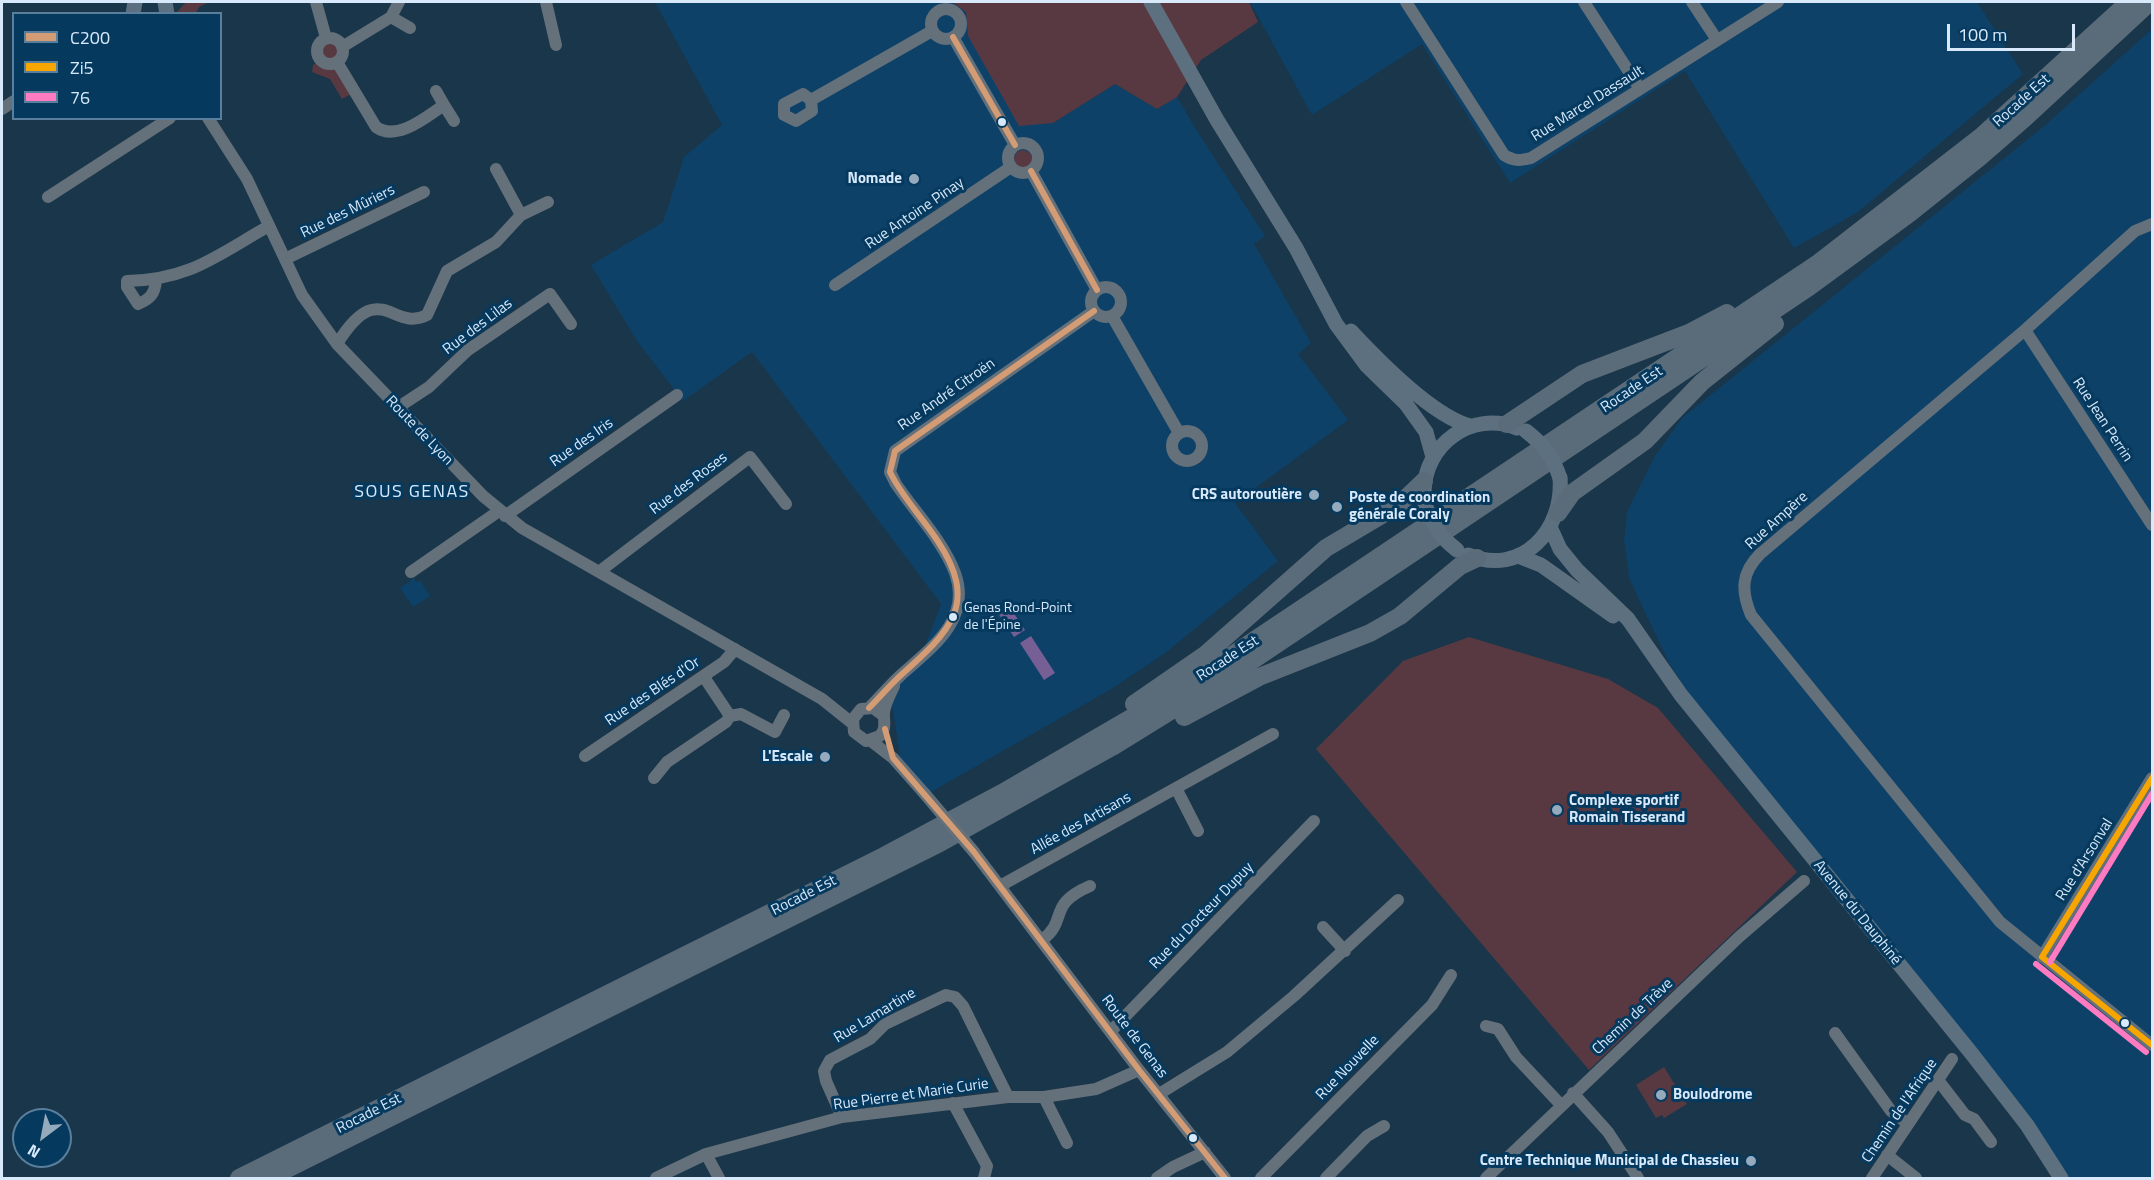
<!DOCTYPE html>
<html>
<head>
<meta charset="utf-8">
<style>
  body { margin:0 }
  #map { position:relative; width:2154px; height:1180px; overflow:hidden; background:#1a364a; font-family:"Titillium Web",sans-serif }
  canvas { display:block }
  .frame { position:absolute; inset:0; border:3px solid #d7e9fb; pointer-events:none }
  .legend { position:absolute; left:12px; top:12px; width:210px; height:108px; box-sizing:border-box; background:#06395e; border:2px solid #5a7f9d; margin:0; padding:8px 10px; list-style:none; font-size:18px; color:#d7e9fb }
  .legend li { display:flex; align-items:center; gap:12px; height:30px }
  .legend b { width:30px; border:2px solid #5a7f9d }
  .north { position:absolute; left:12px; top:1108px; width:60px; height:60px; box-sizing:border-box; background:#06395e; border:2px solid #5a7f9d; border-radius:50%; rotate:212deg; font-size:16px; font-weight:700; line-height:24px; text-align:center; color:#d7e9fb }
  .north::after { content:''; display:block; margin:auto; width:21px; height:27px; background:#95aabd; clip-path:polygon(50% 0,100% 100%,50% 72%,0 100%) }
  .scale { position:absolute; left:1947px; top:24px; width:128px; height:27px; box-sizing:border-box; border:3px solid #d7e9fb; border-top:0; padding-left:8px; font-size:18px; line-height:21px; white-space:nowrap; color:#d7e9fb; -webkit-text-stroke:4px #06395e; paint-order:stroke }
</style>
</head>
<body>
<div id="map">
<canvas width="2154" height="1180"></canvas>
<div class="frame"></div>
<ul class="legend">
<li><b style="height:8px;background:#d39c74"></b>C200</li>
<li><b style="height:8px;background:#f7a600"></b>Zi5</li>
<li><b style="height:8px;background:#fe7ac1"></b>76</li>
</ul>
<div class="north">N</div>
<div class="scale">100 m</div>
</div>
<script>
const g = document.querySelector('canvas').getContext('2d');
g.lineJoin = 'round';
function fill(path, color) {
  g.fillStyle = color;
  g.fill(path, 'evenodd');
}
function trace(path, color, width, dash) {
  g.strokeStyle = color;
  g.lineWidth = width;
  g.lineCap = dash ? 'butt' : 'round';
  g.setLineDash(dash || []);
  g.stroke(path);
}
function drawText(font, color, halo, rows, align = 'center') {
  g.font = font + ' "Titillium Web",sans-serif';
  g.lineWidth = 6;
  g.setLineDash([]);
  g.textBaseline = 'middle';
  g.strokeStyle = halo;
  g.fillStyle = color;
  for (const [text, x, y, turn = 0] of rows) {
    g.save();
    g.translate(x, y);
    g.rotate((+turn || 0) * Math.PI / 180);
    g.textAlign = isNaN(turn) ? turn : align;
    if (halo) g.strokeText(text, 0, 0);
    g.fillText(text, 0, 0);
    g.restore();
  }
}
const built = new Path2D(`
  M655,2H952L967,12L968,36L1053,123L1115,84L1157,109L1177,97L1197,131L1265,236L1254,244L1311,343L1298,354L1348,420L1235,503L1278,561L1164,654L1113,688L931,792L900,757L893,709L882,700L922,654L941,604L752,352L683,401L637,341L591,265L663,222L684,157L722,125Z
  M1250,2H1977L2023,74L1858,212L1794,248L1685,71L1510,183L1422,44L1312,115Z
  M2152,29V1178H2067L1990,1065L1702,714L1669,663L1629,578L1624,540L1627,512L1655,456L1682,418L2043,127Z
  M414,578L416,582L420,580L430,596L413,607L400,588Z`);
const green = new Path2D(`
  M186,2H209L199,7L196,13H176Z
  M952,2H1249L1258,22L1201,60L1177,97L1157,109L1115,84L1053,123L1019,126L968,36L966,12Z
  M320 52a10 10 0 1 1 20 0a10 10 0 1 1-20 0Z
  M316,63L335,68L351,94L342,99L330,79L312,72L313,65Z
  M1014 159a9 9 0 1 1 18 0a9 9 0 1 1-18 0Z
  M1469,637L1608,679L1658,708L1797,872L1589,1070L1316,749L1403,661Z
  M1664,1067L1687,1104L1664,1118L1662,1115L1656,1118L1636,1085Z`);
const water = new Path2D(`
  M1009,606L1025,630L1014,637L998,613Z
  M1031,636L1055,673L1044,680L1020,643Z`);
const minor = new Path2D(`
  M316,2L326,38
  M546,2L556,45
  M1406,2L1504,155C1514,161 1519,161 1531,158L1778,2
  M1584,2L1640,89
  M1692,2L1717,40
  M931 24a15 15 0 1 1 30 0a15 15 0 1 1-30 0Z
  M391,17L399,2
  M953,37L1015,145
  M317 51a13 13 0 1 1 26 0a13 13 0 1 1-26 0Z
  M342,47L391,17L410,28
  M337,62L376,127C397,142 426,117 444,105L454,121
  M436,91L444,105
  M811,100L812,111L796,121L784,115V104L803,94L811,100L932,31
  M2,109L14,101
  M208,118L247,179L302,295L337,344L483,496L522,528L822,699L852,723
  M1008 158a15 15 0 1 1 30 0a15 15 0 1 1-30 0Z
  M496,169L521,215
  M1031,171L1097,290
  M48,197L170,118
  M2152,224L2135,231L2025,330L1760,554C1741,573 1741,591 1751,615L2000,922L2152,1045
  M285,259L424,192
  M156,280C155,294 150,299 138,304L127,287V281C190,280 217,255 269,226
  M835,285L1011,167
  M1091 302a15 15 0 1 1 30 0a15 15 0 1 1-30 0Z
  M1112,316L1179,433
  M2025,330L2152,525
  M337,344C380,275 392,333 427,315L447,271L496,242L521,215L548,202
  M397,408L429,387L468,350L550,294L571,324
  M1172 446a15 15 0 1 1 30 0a15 15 0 1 1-30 0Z
  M505,516L677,395
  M600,571L750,457L786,504
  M411,572L499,511
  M869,708C880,697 890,685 901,675C931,648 972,620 955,573C943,541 915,512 896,484L890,472L895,451L1094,311
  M730,716L741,714L775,732L784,715
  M884,716L873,708L861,709L853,719L854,732L866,741L880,736C886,728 884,725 884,716C883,707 890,695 894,686
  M871,741L893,758L924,793
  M585,756L724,662L735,649
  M654,778L667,762L726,722L730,716L704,677
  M1176,788L1198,831
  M974,852L1139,1070L1225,1178
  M1000,886L1273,734
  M1323,927L1345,951
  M1042,940C1069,920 1046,905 1090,886
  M2042,957L2152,778
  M1486,1026L1498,1029L1516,1057L1561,1105
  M1111,1031L1314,821
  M1835,1033L1891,1111L1908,1124
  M1938,1080L1965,1115L1974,1119L1991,1142
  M1573,1093L1608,1132L1638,1178
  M1159,1094L1227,1052L1294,996L1398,900
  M1044,1097L1067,1143
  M953,1103L987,1166L984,1178
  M842,1117L826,1081L824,1071L830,1060L870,1039L885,1024L946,995L955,997L963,1006L1008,1097
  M706,1154L719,1178
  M1887,1155L1916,1178
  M656,1178L706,1154L842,1117L1008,1097H1044L1096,1089L1139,1070
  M1157,1178L1173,1167L1205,1152
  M1261,1178L1432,1005L1451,975
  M1326,1178L1367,1136L1384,1126
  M1486,1178L1739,937L1804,881
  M1872,1178L1952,1059`);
const major = new Path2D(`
  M165,2L167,14
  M1151,2L1217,120L1296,248L1336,324L1367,366L1406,404L1426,432L1433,457
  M133,14L135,2
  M1351,331C1379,361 1431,415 1470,426
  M1424,493C1424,444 1472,410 1517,428
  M1551,529L1560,549L1577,570L1628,619L1681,695L1972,1054L2027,1125L2061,1178
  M1468,555C1522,577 1564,530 1560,478
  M1518,556L1541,565L1613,616`);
const highway = new Path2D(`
  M1507,424L1582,374L1689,333L1727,313
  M1558,513L1572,493L1645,441L1702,382L1775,324
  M1134,704L1205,655L1326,548L1400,504L1424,481
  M1184,717L1259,677L1370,633L1400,616L1460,566L1477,558
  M239,1178L884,856L1002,793L1186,686L1817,264L1983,135L2129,2
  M269,1178L940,843L1112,747L1256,658L1809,287L1910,213L1980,157L2026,117L2150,2`);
const minorBridge = new Path2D(`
  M924,793L974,852`);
const majorBridge = new Path2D(`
  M1526,431C1544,445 1553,457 1560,478
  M1424,501C1431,523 1439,536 1457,550`);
const bus1 = new Path2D(`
  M953,37L1015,145
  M1031,171L1097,290
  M869,708C880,697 890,685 901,675C950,631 980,604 937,540C922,517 902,497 890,472L895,451L1094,311
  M885,729L893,758L974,852L1139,1070L1225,1178`);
const bus2 = new Path2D(`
  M2042,957L2152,778
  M2042,957L2152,1045`);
const bus3 = new Path2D(`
  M2050,962L2152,794
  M2036,964L2146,1052`);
const markers = [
  [1002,122,5,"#d7e9fb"],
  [914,179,6,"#95aabd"],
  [1314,495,6,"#95aabd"],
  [1337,507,6,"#95aabd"],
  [953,617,5,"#d7e9fb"],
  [825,757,6,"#95aabd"],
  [1557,810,6,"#95aabd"],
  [2125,1023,5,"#d7e9fb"],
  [1661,1095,6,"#95aabd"],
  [1193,1138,5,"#d7e9fb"],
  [1751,1161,6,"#95aabd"]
];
const busNames = [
  ["Genas Rond-Point",964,609],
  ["de l'Épine",964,626]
];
const streetNames = [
  ["Rocade Est",2022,101,-42],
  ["Rue Marcel Dassault",1588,104,-32],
  ["Rue des Mûriers",348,212,-26],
  ["Rue Antoine Pinay",915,214,-34],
  ["Rue des Lilas",478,327,-37],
  ["Rocade Est",1632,390,-34],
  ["Rue André Citroën",947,395,-35],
  ["Rue Jean Perrin",2102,420,57],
  ["Route de Lyon",419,431,46],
  ["Rue des Iris",582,443,-35],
  ["Rue des Roses",689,484,-37],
  ["Rue Ampère",1777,521,-42],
  ["Rocade Est",1228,659,-33],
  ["Rue des Blés d'Or",653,692,-34],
  ["Allée des Artisans",1081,824,-29],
  ["Rue d'Arsonval",2085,860,-58],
  ["Rocade Est",804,896,-27],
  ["Avenue du Dauphiné",1857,913,51],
  ["Rue du Docteur Dupuy",1202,916,-46],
  ["Rue Lamartine",875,1016,-31],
  ["Chemin de Trève",1633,1017,-43],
  ["Route de Genas",1134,1037,53],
  ["Rue Nouvelle",1348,1068,-46],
  ["Rue Pierre et Marie Curie",911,1095,-8],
  ["Chemin de l'Afrique",1900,1111,-56],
  ["Rocade Est",369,1114,-27]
];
const poiNames = [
  ["Nomade",902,179],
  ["CRS autoroutière",1302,495],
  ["Poste de coordination",1349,498,"left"],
  ["générale Coraly",1349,515,"left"],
  ["L'Escale",813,757],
  ["Complexe sportif",1569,801,"left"],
  ["Romain Tisserand",1569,818,"left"],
  ["Boulodrome",1673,1095,"left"],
  ["Centre Technique Municipal de Chassieu",1739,1161]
];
const quarterNames = [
  ["SOUS GENAS",412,493]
];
fill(built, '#0d4168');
fill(green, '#583942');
fill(water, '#765f94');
trace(minor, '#64707a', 12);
trace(major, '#5d707f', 15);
trace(highway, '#5a6c7a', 18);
trace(minorBridge, '#64707a', 12);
trace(majorBridge, '#5d707f', 15);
trace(bus1, '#d39c74', 6);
trace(bus2, '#f7a600', 6);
trace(bus3, '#fe7ac1', 6);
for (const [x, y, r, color] of markers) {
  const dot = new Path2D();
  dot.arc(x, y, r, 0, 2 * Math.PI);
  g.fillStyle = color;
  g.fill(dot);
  trace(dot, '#06395e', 2);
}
drawText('14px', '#d7e9fb', '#06395e', busNames, 'left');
drawText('15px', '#d7e9fb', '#06395e', streetNames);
drawText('bold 15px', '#d7e9fb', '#06395e', poiNames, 'right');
g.letterSpacing = '1.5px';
drawText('18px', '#d7e9fb', '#06395e', quarterNames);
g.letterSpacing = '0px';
</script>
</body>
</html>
